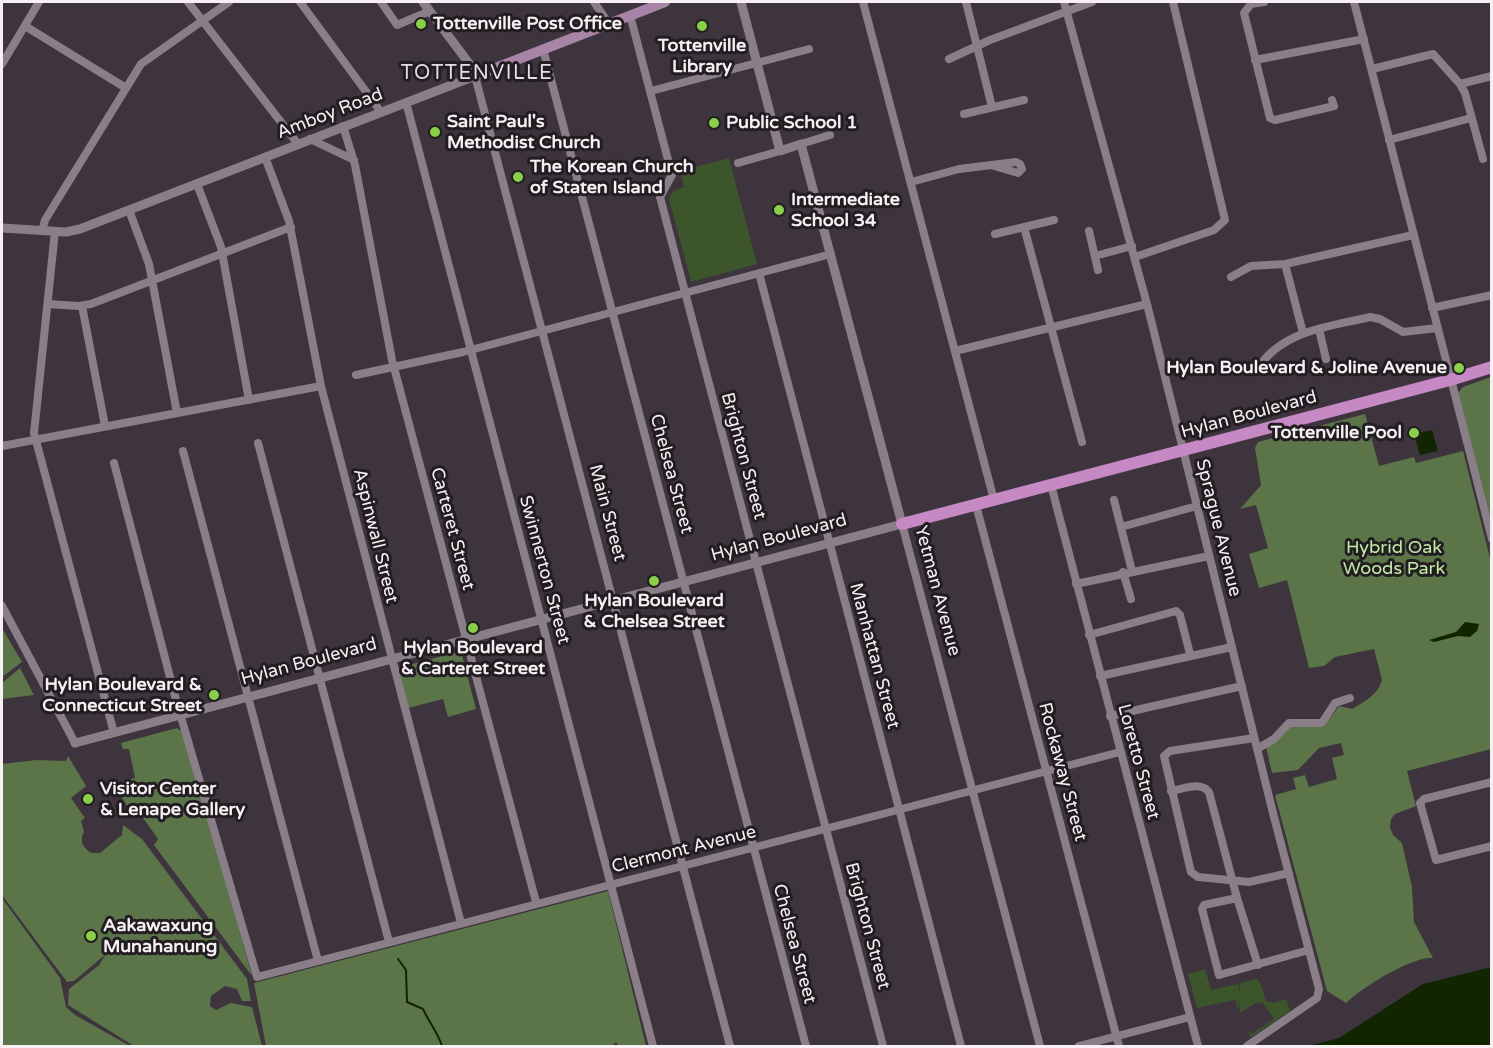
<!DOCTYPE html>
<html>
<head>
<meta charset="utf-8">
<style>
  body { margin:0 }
  #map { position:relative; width:1493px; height:1048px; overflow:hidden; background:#3d343d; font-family:"Varela Round",sans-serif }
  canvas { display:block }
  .frame { position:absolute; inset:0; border:3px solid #f6f0f5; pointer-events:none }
</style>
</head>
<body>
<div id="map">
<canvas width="1493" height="1048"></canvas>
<div class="frame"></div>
</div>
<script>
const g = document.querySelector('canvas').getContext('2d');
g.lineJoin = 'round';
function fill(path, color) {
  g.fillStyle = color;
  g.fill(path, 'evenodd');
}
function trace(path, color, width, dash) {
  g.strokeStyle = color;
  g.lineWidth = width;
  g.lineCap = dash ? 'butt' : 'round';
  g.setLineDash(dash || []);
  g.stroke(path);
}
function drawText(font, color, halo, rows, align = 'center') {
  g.font = font + ' "Varela Round",sans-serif';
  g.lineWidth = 6;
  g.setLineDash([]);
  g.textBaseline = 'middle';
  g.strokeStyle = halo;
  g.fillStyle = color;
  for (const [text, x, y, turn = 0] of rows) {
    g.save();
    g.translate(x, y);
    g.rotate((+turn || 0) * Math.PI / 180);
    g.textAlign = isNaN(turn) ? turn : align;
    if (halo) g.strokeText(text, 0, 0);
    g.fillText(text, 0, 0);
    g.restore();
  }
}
const green = new Path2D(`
  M729,158L757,264L691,282L669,199L673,191L684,187L680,171Z
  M1205,969L1211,990L1239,984L1238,1010L1235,1000L1197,1008L1188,974Z
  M1256,979L1260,982L1266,1001L1274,1003L1286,999L1290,1011L1251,1037L1245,1027L1251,1034L1274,1019L1262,1002L1259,1004L1257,1002L1240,1013L1238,996L1241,983Z`);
const forest = new Path2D(`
  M1491,377V519L1458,393L1463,387Z
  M1365,414L1379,466L1414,457L1416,463L1463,451L1491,562V749L1407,771L1416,806L1395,814L1391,819L1390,827L1393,835L1402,843L1412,887L1414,922L1433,958C1412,956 1361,988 1346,1003L1327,991L1275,795L1296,789L1293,778L1305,775L1309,787L1337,779L1332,758L1344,755L1341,743L1319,748L1298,770L1272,773L1266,747L1290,727H1324L1339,706L1352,709C1365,701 1377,696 1382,680L1374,649L1335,657L1324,666L1309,668L1287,580L1259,588L1249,554L1268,548L1256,505L1240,509L1261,485L1255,448L1258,442Z
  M2,628L22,662L2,677V627Z
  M461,651L476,709L448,717L443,699L408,708L398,668Z
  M20,668L34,695L2,699V683Z
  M177,728L184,733L252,976L154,845L158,839L134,805L128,807L122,798L129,789L131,779L135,778L129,749H123L121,743Z
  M68,756L86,786L71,798L85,818L81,821L84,832C79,840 83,848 91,853H100L122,835L123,825L142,839L247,979L251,1001H242L237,989L225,986L211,996L210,1006L216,1010L231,1003L252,1007L262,1046H134L68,1005L69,989L99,965L106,954L74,981L67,982L2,895V764L36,760L66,761Z
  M608,891L646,1046H619L616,1042L612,1046H266L254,983Z
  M2,898L60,978L66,1007L75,1015L130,1046H2Z`);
const water = new Path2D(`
  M1432,430L1438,451L1420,455L1414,434Z
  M1465,622L1479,624L1477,631L1470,637L1458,636L1434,642L1429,640L1456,632Z
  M1491,967V1046H1308L1339,1038L1423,984Z`);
const stream = new Path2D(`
  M398,959L406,970L407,1002L423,1009C429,1022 438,1033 442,1046`);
const minor = new Path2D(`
  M188,2L298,144
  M300,2L381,112
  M381,2L397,25L430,11
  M594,2L609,24
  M863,2L994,500
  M966,2L992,107
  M1064,2L1147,304L1274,817L1319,989L1317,998L1247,1046
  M1264,2L1251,4L1244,13L1270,118L1275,120L1334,106L1332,100
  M1354,2L1492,539
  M630,15L672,175L660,197L883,1046
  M25,26L126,88
  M543,49L806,1046
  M949,59L990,40L1092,2
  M1255,60L1364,39
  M2,64L39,2
  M1372,69L1433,54L1460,84L1465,93L1483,159
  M475,76L730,1046
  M1460,84L1492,76
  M651,91L809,49
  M406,102L653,1046
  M964,114L1024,100
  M343,126L355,165L392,360L536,902
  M310,139L354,160
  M1389,140L1471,118
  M801,144L830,135
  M265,157L289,221L321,386L461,923
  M738,163L780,151
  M911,182L959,169L1016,162L1020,164L1022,169L1018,173L991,165
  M197,184L221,247L249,400
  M129,210L149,264L177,413
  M1024,227L1082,442
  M42,231L45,220L141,64L229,2
  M55,231L34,433L114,733
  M1089,231L1098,270
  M995,234L1054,220
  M1095,256L1132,246
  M1135,257L1214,230L1225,220L1173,2
  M1285,264L1303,333
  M759,273L961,1046
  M1231,277L1251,266L1285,264L1413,235
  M48,304L79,306L91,304L291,227
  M82,306L105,426
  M1432,308L1492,295
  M1319,329L1326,359
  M955,351L1147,304
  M1258,368C1283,330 1329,327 1370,317L1380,319L1403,332L1437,328
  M356,375L463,352L831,254
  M258,443L389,942
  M2,446L321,386
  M183,451L318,961
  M114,463L176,700L257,977L1120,752
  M1051,485L1198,1046
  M1114,500L1132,571
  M976,505L1119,1046
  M902,524L1040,1046
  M1121,527L1197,506
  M1123,572L1131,599
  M1076,584L1209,556
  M2,606L75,743
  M1089,635L1176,611L1180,615L1190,654
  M1100,676L1232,647
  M1110,716L1242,686
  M1254,738L1170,751L1164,756L1191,872L1198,877L1249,882L1289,873
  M1257,749L1274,739L1289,723H1322L1335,703L1350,698
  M1492,782L1424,799L1420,803L1436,860L1492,846
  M1171,791C1183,789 1200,781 1209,792L1237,898L1258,965
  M1237,898L1204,905L1202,909L1219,975L1309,950
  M1079,1046L1190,1017`);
const tertiary = new Path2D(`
  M2,228L66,232L80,229L475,76L471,66L423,2
  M75,743L902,524L801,144L780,151L741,2`);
const secondary = new Path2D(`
  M475,76L665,2`);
const primary = new Path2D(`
  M902,524L1450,380L1492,367`);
const markers = [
  [421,24,6,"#89cf49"],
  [702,26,6,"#89cf49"],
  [714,123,6,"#89cf49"],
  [435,132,6,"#89cf49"],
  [518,177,6,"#89cf49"],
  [779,210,6,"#89cf49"],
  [1459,368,6,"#89cf49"],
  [1414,433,6,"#89cf49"],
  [654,581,6,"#89cf49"],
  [473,628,6,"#89cf49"],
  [214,695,6,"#89cf49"],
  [88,799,6,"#89cf49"],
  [91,936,6,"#89cf49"]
];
const poiNames = [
  ["Tottenville Post Office",433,24],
  ["Tottenville",702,46,"center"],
  ["Library",702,67,"center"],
  ["Saint Paul's",447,122],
  ["Methodist Church",447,143],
  ["Public School 1",726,123],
  ["The Korean Church",530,167],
  ["of Staten Island",530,188],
  ["Intermediate",791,200],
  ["School 34",791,221],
  ["Hylan Boulevard & Joline Avenue",1447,368,"right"],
  ["Tottenville Pool",1402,433,"right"],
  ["Hylan Boulevard",654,601,"center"],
  ["& Chelsea Street",654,622,"center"],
  ["Hylan Boulevard",473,648,"center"],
  ["& Carteret Street",473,669,"center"],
  ["Hylan Boulevard &",202,685,"right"],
  ["Connecticut Street",202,706,"right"],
  ["Visitor Center",100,789],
  ["& Lenape Gallery",100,810],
  ["Aakawaxung",103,926],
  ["Munahanung",103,947]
];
const streetNames = [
  ["Amboy Road",330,114,-21],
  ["Hylan Boulevard",1249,415,-15],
  ["Brighton Street",743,456,75],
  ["Chelsea Street",671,474,75],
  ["Main Street",607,513,75],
  ["Sprague Avenue",1218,528,76],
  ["Carteret Street",452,529,75],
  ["Aspinwall Street",375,536,76],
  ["Hylan Boulevard",779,538,-15],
  ["Swinnerton Street",544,570,75],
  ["Yetman Avenue",937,591,75],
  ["Manhattan Street",874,656,75],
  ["Hylan Boulevard",309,662,-15],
  ["Loretto Street",1138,762,75],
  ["Rockaway Street",1062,772,75],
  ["Clermont Avenue",684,850,-14],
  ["Brighton Street",867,926,75],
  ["Chelsea Street",794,944,75]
];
const parkNames = [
  ["Hybrid Oak",1394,548],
  ["Woods Park",1394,569]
];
const neighbourhoodNames = [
  ["TOTTENVILLE",477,74]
];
fill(green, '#3d552b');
fill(forest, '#5b7549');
fill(water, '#102500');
trace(stream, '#102500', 2);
trace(minor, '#8a7f89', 8);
trace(tertiary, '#8a7f89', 9);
trace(secondary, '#a884a7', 10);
trace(primary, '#c689c4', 12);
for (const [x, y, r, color] of markers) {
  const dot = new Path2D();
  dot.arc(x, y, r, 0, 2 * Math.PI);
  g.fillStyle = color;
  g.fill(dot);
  trace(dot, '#221d21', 2);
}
drawText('bold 18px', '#f6f0f5', '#221d21', poiNames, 'left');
drawText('18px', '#f6f0f5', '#221d21', streetNames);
drawText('18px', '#c2eba4', '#221d21', parkNames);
g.letterSpacing = '1.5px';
drawText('20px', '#e8dce7', '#221d21', neighbourhoodNames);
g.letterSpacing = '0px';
</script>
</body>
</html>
